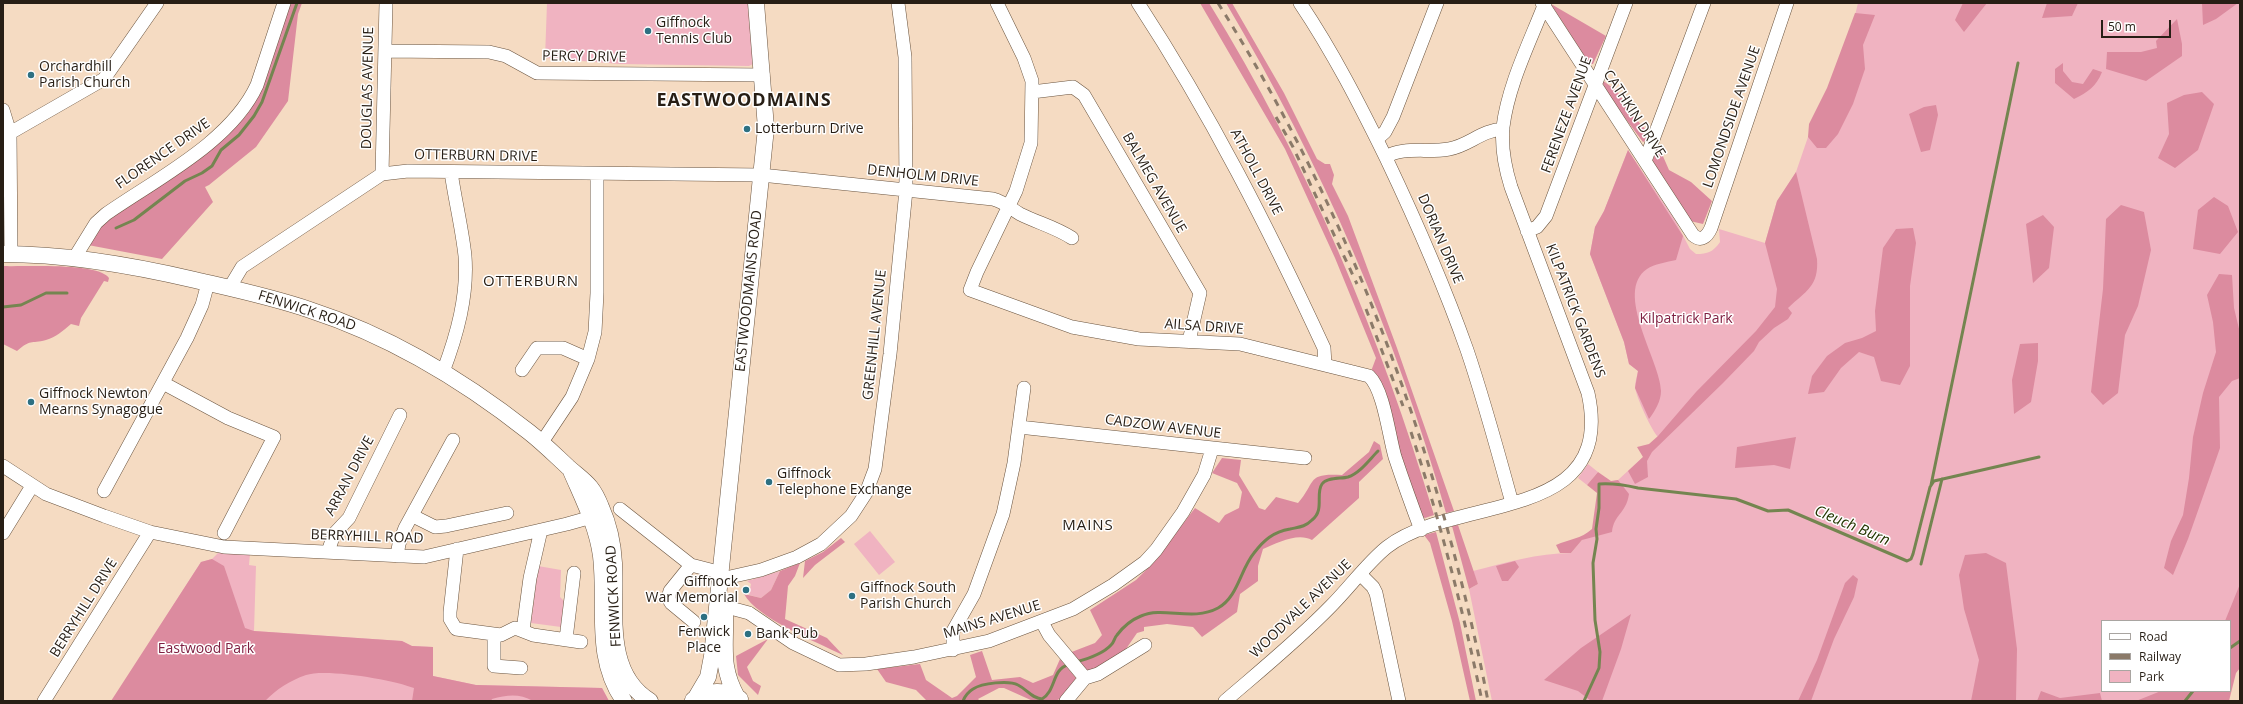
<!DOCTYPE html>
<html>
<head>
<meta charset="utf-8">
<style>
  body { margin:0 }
  #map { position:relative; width:2243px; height:704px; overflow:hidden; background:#f5dbc2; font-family:"Open Sans",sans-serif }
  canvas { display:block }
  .frame { position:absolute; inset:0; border:4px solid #271e15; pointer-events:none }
  .legend { position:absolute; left:2101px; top:620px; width:130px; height:72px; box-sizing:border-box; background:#fff; border:1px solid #a9a5a1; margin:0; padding:5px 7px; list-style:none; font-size:12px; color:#271e15 }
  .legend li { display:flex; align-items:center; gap:8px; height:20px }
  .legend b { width:20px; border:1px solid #a9a5a1 }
  .scale { position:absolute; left:2101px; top:20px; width:70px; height:18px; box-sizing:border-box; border:2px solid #271e15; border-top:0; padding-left:5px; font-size:12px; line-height:14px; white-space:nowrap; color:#271e15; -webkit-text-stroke:3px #fff; paint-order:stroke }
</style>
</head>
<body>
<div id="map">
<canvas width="2243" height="704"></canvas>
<div class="frame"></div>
<ul class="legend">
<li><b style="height:5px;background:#fff"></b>Road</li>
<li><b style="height:5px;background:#8b7a69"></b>Railway</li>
<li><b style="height:11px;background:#f0b3c1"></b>Park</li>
</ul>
<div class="scale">50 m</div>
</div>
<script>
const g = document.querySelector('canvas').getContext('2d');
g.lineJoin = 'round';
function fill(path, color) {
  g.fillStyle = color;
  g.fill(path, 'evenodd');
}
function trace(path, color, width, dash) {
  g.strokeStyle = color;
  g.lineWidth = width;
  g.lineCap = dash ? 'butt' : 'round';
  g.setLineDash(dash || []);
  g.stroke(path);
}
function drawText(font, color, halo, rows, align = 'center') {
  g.font = font + ' "Open Sans",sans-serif';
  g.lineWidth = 3;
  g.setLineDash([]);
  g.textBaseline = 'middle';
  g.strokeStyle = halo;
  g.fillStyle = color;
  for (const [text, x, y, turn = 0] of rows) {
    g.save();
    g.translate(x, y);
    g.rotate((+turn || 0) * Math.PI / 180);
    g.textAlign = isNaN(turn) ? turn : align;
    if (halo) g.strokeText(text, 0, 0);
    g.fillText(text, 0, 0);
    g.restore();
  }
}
const green = new Path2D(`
  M547,3H748L753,64L749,66L620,64L545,58Z
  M1858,3H2240V641L2230,621H2102V691H2193L2185,701H1492L1469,589L1478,584L1473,571C1505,563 1538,553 1571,553L1582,540L1596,529L1599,484L1618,480L1643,457L1658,437C1652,431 1636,397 1635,387C1635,382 1637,376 1638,371L1629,364L1624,342L1590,254L1595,227L1604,211L1628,150L1675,220L1690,249L1696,254C1708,254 1713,252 1720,242L1719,229L1765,243L1777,201L1796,172L1808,137L1835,98Z
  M1588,464L1598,472L1587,485L1578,478Z
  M870,531L895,562L879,575L854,544Z
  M221,550L250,554L249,565L256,566L254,631L402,641L412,646L433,647V676L476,685L602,688L609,701H112L201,562L212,559Z
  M538,566L561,570L560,597L564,601L561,627L531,623Z
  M780,571L771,590L761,598L749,595L751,584L747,581Z`);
const forest = new Path2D(`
  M290,3H302L298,14L288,101L256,147L209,185L205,187L213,202L162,259L88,245L99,225L226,136L245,117L258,97Z
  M1200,3H1209C1307,161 1381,337 1434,515L1425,518L1420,516L1370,374L1376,358L1335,258L1285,149Z
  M1226,3H1232L1284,93L1317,159L1325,164H1330L1334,175L1332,184L1348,216L1397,348L1454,511L1446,513C1396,334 1321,163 1226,3Z
  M1963,3H1987L1964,32L1955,20Z
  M2047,3H2078L2072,16L2042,18Z
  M2202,3H2238L2216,19L2203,25Z
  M1551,4L1606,36L1593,64H1589Z
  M1855,13L1875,15L1863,45L1865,69L1853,104L1838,134L1826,148H1817L1808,137L1809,124L1827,88Z
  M2177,19L2182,44V56L2146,81L2106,69L2107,52H2141L2157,48L2156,41Z
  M2063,63V71L2072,82L2083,84L2093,69L2102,72C2096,87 2088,92 2074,99L2055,83V69Z
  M1602,80L1617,91L1634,117L1648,132L1645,141L1643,142L1606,93Z
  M2202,92L2214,104L2198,150L2175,168L2158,158L2169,134L2167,103L2184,95Z
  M1936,105L1938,115L1930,150L1921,152L1909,114L1924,107Z
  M1657,148L1662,154L1669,170L1691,182L1712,201L1703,224L1690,221L1652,162Z
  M1628,150L1683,236L1676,260C1667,262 1654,264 1647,269C1613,292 1661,362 1661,391C1661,401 1655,411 1649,419L1635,388L1638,371L1629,364L1624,342L1590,254L1595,227L1604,211Z
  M1796,172L1817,259C1819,286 1806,291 1788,308L1792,313L1788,319L1774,328L1759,342L1754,351L1723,383L1652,452L1647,461L1648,477L1635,484L1628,471L1643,457L1637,447L1649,444L1658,436L1696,392L1756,331L1775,307L1777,289L1765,243L1777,201Z
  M2214,197L2228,206L2238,232L2220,254L2193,249L2198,210Z
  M2121,205L2144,212L2151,250L2138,306L2125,335L2118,393L2103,405L2091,392L2103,289L2106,219Z
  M2043,215L2054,227L2049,268L2033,283L2026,224Z
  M1913,228L1916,243L1910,286V366L1900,385L1881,381L1874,357L1859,352L1841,368L1824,392L1808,394L1812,376L1827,356L1845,343L1862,338L1876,331L1875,311L1883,248L1896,229Z
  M3,266C24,267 98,262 109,278L108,282L104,281L81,318L79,326L71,324C63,331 56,337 46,340C30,344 31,339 17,351L3,344Z
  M2219,274L2232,275L2234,308L2240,333V378L2232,381L2219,397L2220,448L2188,539L2173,575L2164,568L2171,541L2183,515L2189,478L2193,437L2203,393L2216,352L2213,322L2207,295Z
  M2038,343V361L2031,402L2014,414L2012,380L2020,344Z
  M1796,437L1790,469L1774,465L1735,468L1737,447Z
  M1374,441L1380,445L1383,459L1359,482V498L1312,540C1298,532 1277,543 1263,549L1258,566V581L1240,594L1237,612L1202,637L1193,627L1167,624L1144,627V631L1137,633L1126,649L1087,675L1069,653L1095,643L1102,635L1090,610L1136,580L1153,563L1195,508L1219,523L1225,515L1239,508L1242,492L1237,483L1212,473L1222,458L1241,460L1239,475L1259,508L1265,510L1276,497L1298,503C1317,481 1306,473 1342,475L1369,452Z
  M1598,472L1611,481L1618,480L1629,494C1626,514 1614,514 1612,532L1582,540L1571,553H1560L1556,545C1569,539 1581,539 1592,529L1597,493L1587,485Z
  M1458,525L1478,584L1469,589L1452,526Z
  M1436,532L1460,623L1476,701H1470L1452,621L1430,543L1424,535Z
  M841,538L845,542L815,565L803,578L805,561L823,552Z
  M1986,553L2006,563L2017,649L2016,701H1971L1979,660L1964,609L1959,575L1965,555Z
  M212,559L224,566L245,628L254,631L402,641L412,646L433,647V676L476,685L602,688L609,701H533C519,693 507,695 492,699L491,701H412L414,688C394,680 326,668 306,675C289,681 277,689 265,701H111L201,562Z
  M1515,561L1519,567L1508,581H1502L1496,566Z
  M800,563L795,576L788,586L785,619L827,638L843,655C816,642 757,618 744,594L761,598L771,590L780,571Z
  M1853,575L1858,579L1854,597L1834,639L1811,701H1798L1817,660L1845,583Z
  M2240,584V668L2236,673L2229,701H2136L2161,691H2230V621H2225Z
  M1631,614L1621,649L1602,701H1591L1578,691L1544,680L1581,648Z
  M768,639L747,667L753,681L761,686L758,695L738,675L736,656Z
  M982,651L992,680L1020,677L1033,683L1053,675L1060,659L1076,678L1068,693L1056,701H1033L1004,688H999L978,699L980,701H927L916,690L886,682L877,669L920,664L926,680L952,698L957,696L976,677L970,655Z
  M2041,691L2060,698L2100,693L2102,701H2037Z`);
const stream = new Path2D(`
  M116,228L134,220L185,181L202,173L212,166L221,150L239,135L254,116L262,102L297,3
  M3,307L21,305L46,293H67
  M1931,485L2018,63
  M1921,564L1942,479
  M2230,648L2240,641
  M1076,662C1087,659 1103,654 1111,645C1114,643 1114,638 1117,635C1123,627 1131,620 1141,616C1164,606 1192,622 1218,608C1238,597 1240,570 1254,553C1264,540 1273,532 1290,529C1299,527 1305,527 1312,520C1325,510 1315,494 1322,484C1327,477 1341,479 1348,477C1360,473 1369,460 1378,451
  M963,701C965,696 968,692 973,689C982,683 1009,680 1018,685C1028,690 1031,698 1042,699C1056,691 1052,669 1068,665
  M1584,701L1599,668L1600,652L1595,620L1593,563L1597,539L1596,529L1599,508V484C1613,483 1625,485 1638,488L1736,499L1768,511L1788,510L1907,561L1911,559L1913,554L1930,487L1934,481L2039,457
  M2185,701L2193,691`);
const minor = new Path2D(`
  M997,3L1024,58L1032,81L1031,143L1016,191L977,272L970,290L1072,327L1139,339L1240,344L1369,376C1384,390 1389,437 1395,457C1403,481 1412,506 1421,530
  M1138,3C1210,113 1269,229 1324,348L1325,365
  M1300,3C1333,52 1360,105 1386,158C1416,221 1444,285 1467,350C1484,400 1498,452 1512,503
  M1542,3L1693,235C1701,242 1707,237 1711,228L1787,3
  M385,51L489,52L506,56L537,73L763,75
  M1032,92L1073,87L1084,95L1200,293L1189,341
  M3,110L10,133L11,254
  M10,133L104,79L157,3
  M1377,139L1385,132L1393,117L1437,3
  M1386,157C1402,146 1428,153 1449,149C1468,146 1482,130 1503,129
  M1645,161L1704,3
  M382,174L386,3
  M1527,231L1537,227L1546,216L1626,3
  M75,257L96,223L106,214C156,179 231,142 257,85L284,3
  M230,287L242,267L382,174L408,171L761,175L993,199C1004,202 1010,208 1020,214C1038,223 1055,227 1072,238
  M522,370L537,348H563L588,359
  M443,372C457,335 468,296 465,256C462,228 455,200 451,172
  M163,383L228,418L274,437L224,533
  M1019,427L1305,458
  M542,442L572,397L588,359L595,332L597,293V174
  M3,466L46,494L104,516L150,532L224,547L424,557L567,524L599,515
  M104,491L187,338L202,305L208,283
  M620,509L691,565L722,573
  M413,516L435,527L446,526L507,513
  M3,533L32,486
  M457,549L450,612V619L456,629L501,635L515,628L533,635L581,642
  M328,552L334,534L349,518L400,415
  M397,556L399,544L405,528L453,440
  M691,565L670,591L668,598L671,603L694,622
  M1361,575L1373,587L1376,593L1399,701
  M721,579L761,570L797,557L821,544L851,516L866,493L875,469L890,354L906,190L905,57L898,3
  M716,609H734L749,613L793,643L839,665L866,664L914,657L989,641L1073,609L1113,585L1145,562L1156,550L1183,512L1204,475L1212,449
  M1042,622L1049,635L1085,678
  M523,630L530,578L541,530
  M494,634V666L521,668
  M566,639L574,573
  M953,650V631L974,594L1003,514L1014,463L1024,388
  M44,701L150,532
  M1066,701L1085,678L1098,674L1145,645
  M1225,701C1261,670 1298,640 1331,606C1349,588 1368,562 1387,547C1456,494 1617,525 1588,393L1511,187C1505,168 1501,148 1503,127C1508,85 1530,42 1545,3`);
const major = new Path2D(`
  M3,254C68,254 131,265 195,280C234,289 272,297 310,310C390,336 463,380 529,432C543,443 555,455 568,467C585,482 592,484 601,507C609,525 613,543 614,563C617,609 603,672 650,701
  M571,471C583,499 597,526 601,556C607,606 593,657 624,701
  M725,615C726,648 720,666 737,697
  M695,699L708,677L712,656L766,128L756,3
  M693,700C707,690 726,689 740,699`);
const rail = new Path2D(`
  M1218,3C1352,215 1440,456 1488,701
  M1276,117L1293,147L1357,284
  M1366,309L1403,406
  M1411,432C1440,521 1463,610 1482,701`);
const markers = [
  [648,31,4,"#2d7082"],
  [31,75,4,"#2d7082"],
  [747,129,4,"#2d7082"],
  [31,402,4,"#2d7082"],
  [769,482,4,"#2d7082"],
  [746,590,4,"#2d7082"],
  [852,596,4,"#2d7082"],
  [704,617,4,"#2d7082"],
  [748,634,4,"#2d7082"]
];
const poiNames = [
  ["Giffnock",656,23],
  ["Tennis Club",656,39],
  ["Orchardhill",39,67],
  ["Parish Church",39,83],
  ["Lotterburn Drive",755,129],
  ["Giffnock Newton",39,394],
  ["Mearns Synagogue",39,410],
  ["Giffnock",777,474],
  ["Telephone Exchange",777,490],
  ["Giffnock",738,582,"right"],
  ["War Memorial",738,598,"right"],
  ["Giffnock South",860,588],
  ["Parish Church",860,604],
  ["Fenwick",704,632,"center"],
  ["Place",704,648,"center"],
  ["Bank Pub",756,634]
];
const streetNames = [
  ["PERCY DRIVE",584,57,1],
  ["DOUGLAS AVENUE",368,88,-89],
  ["CATHKIN DRIVE",1634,114,57],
  ["FERENEZE AVENUE",1567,115,-70],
  ["LOMONDSIDE AVENUE",1732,117,-71],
  ["FLORENCE DRIVE",163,154,-35],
  ["OTTERBURN DRIVE",476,156,1],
  ["ATHOLL DRIVE",1256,172,62],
  ["DENHOLM DRIVE",923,176,6],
  ["BALMEG AVENUE",1154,183,60],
  ["DORIAN DRIVE",1440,239,67],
  ["EASTWOODMAINS ROAD",749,291,-84],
  ["FENWICK ROAD",307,311,18],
  ["KILPATRICK GARDENS",1575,311,69],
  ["AILSA DRIVE",1204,327,4],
  ["GREENHILL AVENUE",875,335,-84],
  ["CADZOW AVENUE",1163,427,7],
  ["ARRAN DRIVE",350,476,-62],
  ["BERRYHILL ROAD",367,537,2],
  ["FENWICK ROAD",614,596,-93],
  ["BERRYHILL DRIVE",84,608,-58],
  ["WOODVALE AVENUE",1301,609,-44],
  ["MAINS AVENUE",992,620,-17]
];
const parkNames = [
  ["Kilpatrick Park",1686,319],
  ["Eastwood Park",206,649]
];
const neighbourhoodNames = [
  ["OTTERBURN",531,282],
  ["MAINS",1088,526]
];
const waterNames = [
  ["Cleuch Burn",1852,526,23]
];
const districtNames = [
  ["EASTWOODMAINS",744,101]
];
fill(green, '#f0b3c1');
fill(forest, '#dc8b9f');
trace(stream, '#748550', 3);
trace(minor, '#6a543f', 14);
trace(major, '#6a543f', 17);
trace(minor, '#fff', 13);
trace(major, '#fff', 16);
trace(rail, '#8b7a69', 3, [7, 7]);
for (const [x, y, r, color] of markers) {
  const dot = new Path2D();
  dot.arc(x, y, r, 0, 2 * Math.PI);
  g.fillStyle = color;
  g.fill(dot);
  trace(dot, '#fff', 1.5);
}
drawText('14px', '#271e15', '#fff', poiNames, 'left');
drawText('14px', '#271e15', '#fff', streetNames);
drawText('14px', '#7f2042', '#fff', parkNames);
g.letterSpacing = '1px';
drawText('15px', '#271e15', '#fff', neighbourhoodNames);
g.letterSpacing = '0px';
drawText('italic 15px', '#243500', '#fff', waterNames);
g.letterSpacing = '1px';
drawText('bold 18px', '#271e15', '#fff', districtNames);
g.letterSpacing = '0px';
</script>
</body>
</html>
